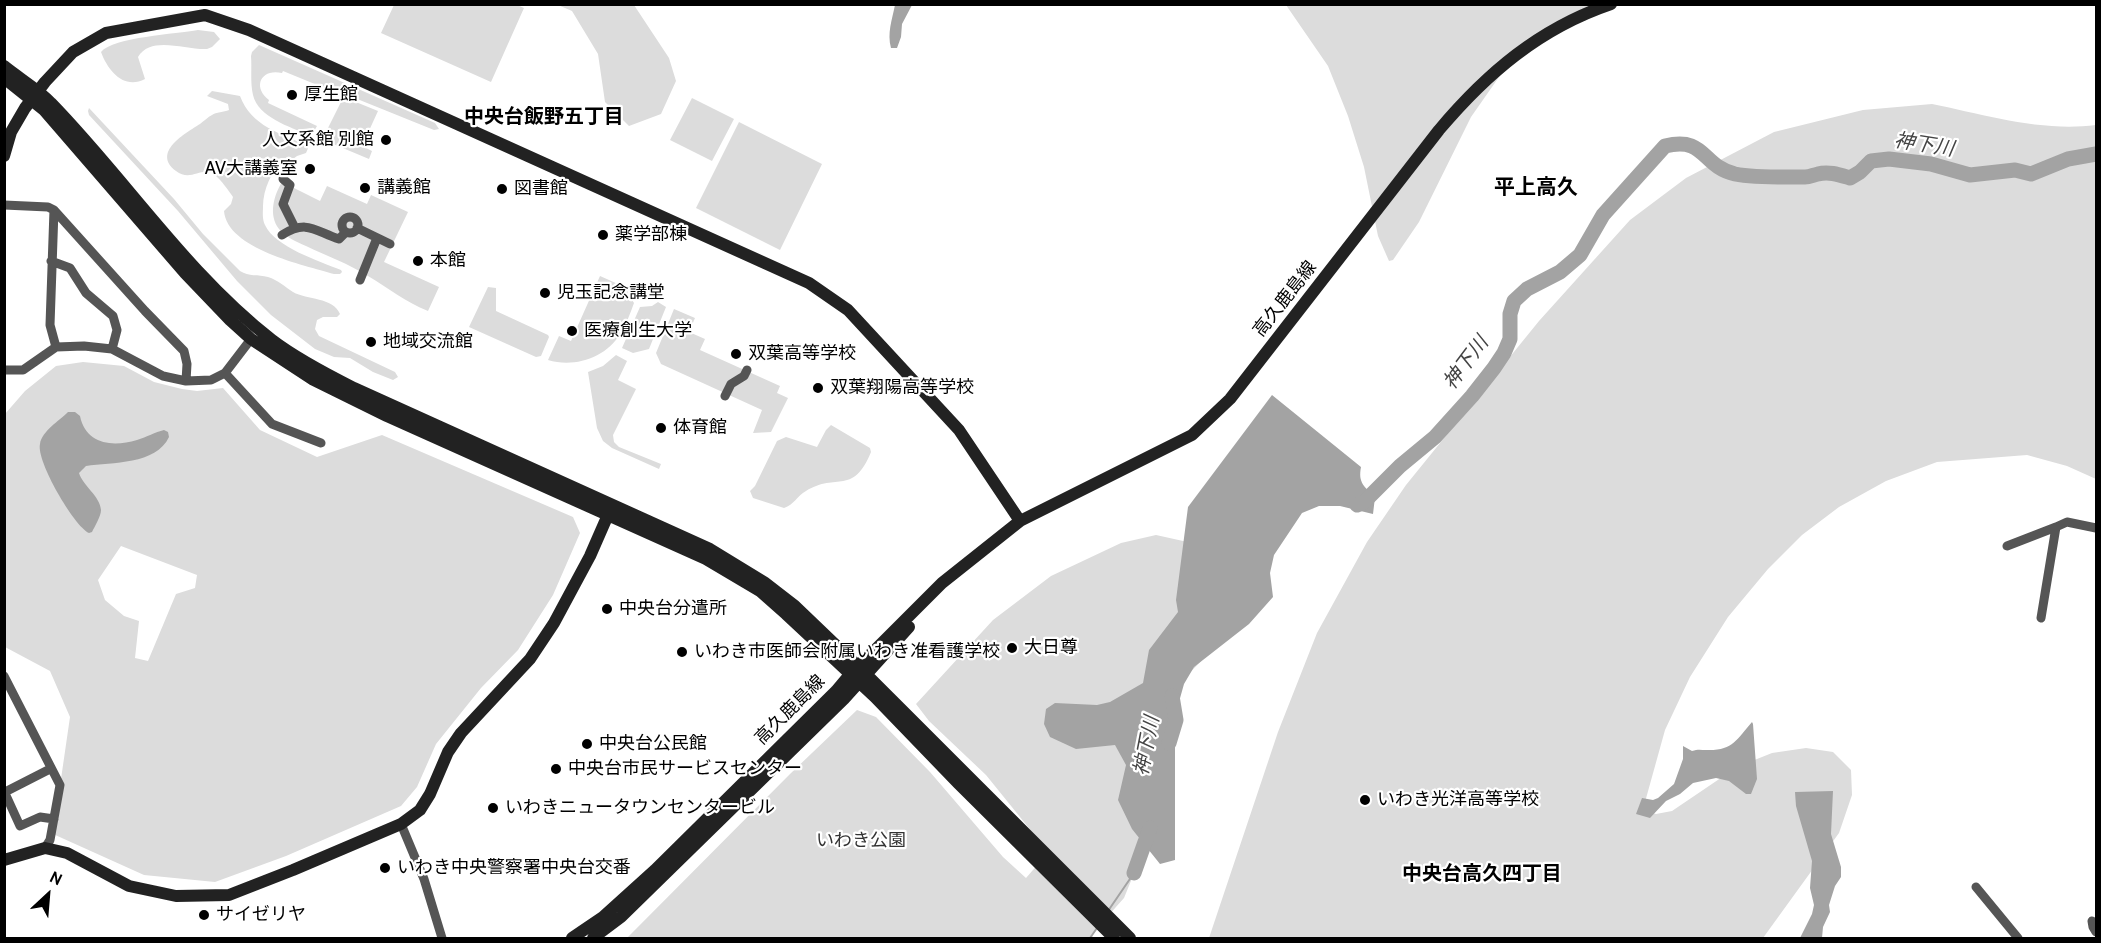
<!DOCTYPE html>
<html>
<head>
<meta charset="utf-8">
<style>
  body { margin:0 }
  #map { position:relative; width:2101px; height:943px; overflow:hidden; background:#fff; font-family:Cabin,sans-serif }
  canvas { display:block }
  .frame { position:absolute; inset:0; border:6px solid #000; pointer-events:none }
  .north { position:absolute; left:18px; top:865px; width:60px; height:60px; -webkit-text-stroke:4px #fff; paint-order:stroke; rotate:26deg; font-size:16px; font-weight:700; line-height:24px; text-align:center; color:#000 }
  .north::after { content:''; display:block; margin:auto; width:21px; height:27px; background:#000; clip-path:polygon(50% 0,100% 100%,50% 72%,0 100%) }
</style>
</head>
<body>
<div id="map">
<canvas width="2101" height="943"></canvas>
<div class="frame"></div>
<div class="north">N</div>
</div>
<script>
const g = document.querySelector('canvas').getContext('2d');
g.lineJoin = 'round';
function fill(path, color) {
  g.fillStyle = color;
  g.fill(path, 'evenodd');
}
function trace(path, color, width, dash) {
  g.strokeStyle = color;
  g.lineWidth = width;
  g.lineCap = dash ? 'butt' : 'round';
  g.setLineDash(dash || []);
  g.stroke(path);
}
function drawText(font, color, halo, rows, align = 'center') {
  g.font = font + ' Cabin,"Noto Sans JP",sans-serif';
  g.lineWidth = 4.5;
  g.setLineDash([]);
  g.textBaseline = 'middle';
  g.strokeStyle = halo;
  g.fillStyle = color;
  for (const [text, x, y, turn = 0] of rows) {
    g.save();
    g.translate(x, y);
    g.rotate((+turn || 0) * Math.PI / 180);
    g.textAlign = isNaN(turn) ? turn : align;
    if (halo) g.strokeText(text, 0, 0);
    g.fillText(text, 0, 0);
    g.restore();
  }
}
const green = new Path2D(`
  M517,5L524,8L491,82L381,33L394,5Z
  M558,5H634L669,58L676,81L661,114L629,126L605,102L598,54L572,11Z
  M1286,5H1620L1605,9L1530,48L1499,77L1471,117L1419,222L1393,260L1389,261L1378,236L1364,167L1348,116L1328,66Z
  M198,30L214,32L220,39L212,47L207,49C185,50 151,35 138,57L145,79C124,90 108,71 101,52C113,37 177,34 198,30Z
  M259,45L435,123L439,129L434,130L325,86L322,87L283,71L282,73C261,68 252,87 269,100L268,103L317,126L313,133L309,135C290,127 258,117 253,95C250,83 252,68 251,56L252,52Z
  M212,91L240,96C251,126 281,134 309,146L306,153L297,156L289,162L282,159C272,172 263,189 263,206C263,212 262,219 265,225C275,247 319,261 341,270L342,272L340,274H334C304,265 227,249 224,211L231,204L233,197C228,190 222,181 215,175C202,165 191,183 176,171C151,152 186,133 200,124C204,121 208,117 212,115C216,112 224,112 229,110L228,104L207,96Z
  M346,98L378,111L362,146L372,151L369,159L326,141V132L342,100Z
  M692,98L734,119L712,161L670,140Z
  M1932,104C1986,115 2041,132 2096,125V479L2067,466L2027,455L1937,462L1886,481L1839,507L1802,535L1768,569L1728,617L1690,677L1665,730L1645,802L1647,811L1656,814L1672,811L1737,767L1772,753L1806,748L1833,752L1851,770L1852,795L1839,833L1763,938H1209L1278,732L1317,633L1367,542L1406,485L1539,321L1630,220L1686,178L1774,132L1863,110Z
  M89,108L174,199L203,234L240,271C249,277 258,274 268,277C278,280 285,287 293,292C307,300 333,297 340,314L337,317H323L317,320L315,329L319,336L395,372L398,377L393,380L373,372L350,358L334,357L315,349L271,315L237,281L178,211L89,115L88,111Z
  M739,122L822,164L780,250L696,208Z
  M282,182L320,201L327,186L367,204L371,195L408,212L384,262L439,287L428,311C406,302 388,288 368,276C349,264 327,256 306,246C297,242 285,237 279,229C268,215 274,195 282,182Z
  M600,276L627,288L628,294L634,303C630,314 626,325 620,334C606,358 574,368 548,360L559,336L571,341Z
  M488,287L496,288V311L548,335L549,337L541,356L536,357L469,327Z
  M658,302L666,307L649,349L633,353L622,348L640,307L652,306Z
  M674,309L695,318L689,332L705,339L700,350L780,386L777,393L788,398L771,432L753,433L762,410L661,364L656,353Z
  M616,355L627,361L618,380L636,389L613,435L614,442L619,447L661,464L659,469L612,448L603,441L597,428L588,372L603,366Z
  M83,362L124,366L154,382L182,389L197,391L223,388L260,430L317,457L382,435L573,517L580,533L553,595L518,650L481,688L436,744L417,787L401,806L286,856L215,882L144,875L53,834L70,717L50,671L5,647V414L25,391L56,366ZM121,546L197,575L195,588L176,594L148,661L135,658L139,621L124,616L105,600L98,580Z
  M831,425L870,448L871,452C853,496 837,472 806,491C797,496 794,505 784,508L753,498L750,491L755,486L777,441L786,437L817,447L826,430Z
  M1156,535L1192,543L1214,648L1166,697L1139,830L1137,866L1124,898L1091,935L1094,938H627L790,774L857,710L876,717L930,772L1003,857L1026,878L1046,855L1041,843L986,775L929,721L916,704L993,620L1051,576L1121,543Z`);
const water = new Path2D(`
  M895,5H912L902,24L901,37L897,48H891C887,33 892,20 895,5Z
  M1272,395L1361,467C1358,483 1364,486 1375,497L1373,514L1340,506H1319L1302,513L1274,555L1270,573L1273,597L1249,624L1194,667L1184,684L1175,716V860L1160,864L1132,829L1118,800L1126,765L1115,745L1076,749L1050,737L1044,724L1046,709L1055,703L1097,705L1110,702L1143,683L1149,650L1178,612L1176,600L1188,507Z
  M68,412H75L80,416C86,445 113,447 137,440C147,437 155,432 164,430L168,432L169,437C156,465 112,462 86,466L79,473C83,486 100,496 101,510C101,516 95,526 92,532L89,533C74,526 36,461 40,444C42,431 59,421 68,412Z
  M1752,722L1753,724L1757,779L1751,794H1746L1729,781L1716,778L1693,783L1680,794L1666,801L1650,818L1636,814L1642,798L1653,800L1658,798L1674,784L1683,759V746L1692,751C1698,749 1701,750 1706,750C1733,751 1736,740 1752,722Z
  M1833,791L1831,834L1841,867V877L1835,886L1829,905L1830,912L1823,927L1822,938H1800L1812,914L1814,905L1810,888L1812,861L1796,806L1795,792Z`);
const stream = new Path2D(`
  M1108,911L1134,873
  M1090,938L1097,928`);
const river = new Path2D(`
  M1357,505L1364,502L1400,466L1435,437L1472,396L1494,368L1504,353L1510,339V314L1514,301L1527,289L1560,272L1580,255L1603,215L1665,146C1706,136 1701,166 1735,174C1755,178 1783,177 1805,177C1810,177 1813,175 1818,174C1829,171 1840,175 1850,178L1860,172L1871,161L1889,159L1931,164L1970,175L2015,170L2031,174L2068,159L2096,154
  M1169,743L1176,720L1172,696
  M1134,873L1150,828`);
const street = new Path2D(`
  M283,179L290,185L283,204L295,228
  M4,205L48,207L54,210L145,311L184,351L187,364L186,381
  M54,210L50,325L56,347
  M342 225a8 8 0 1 1 16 0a8 8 0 1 1-16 0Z
  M357,228L390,244
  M282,235C307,219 315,231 339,239L346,232
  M51,261L70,268L86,293L113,316L117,330L112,349
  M360,280L377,238
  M4,370H23L56,347L84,346L112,349L163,376L186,381L211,380L225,373L251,339
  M225,373L272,424L321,443
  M725,396L731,384L744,376L747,370
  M2007,546L2056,527
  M2041,618L2056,527L2067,522L2096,528
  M4,676L60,785L50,840L45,848
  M4,791L20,826L40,817L54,819
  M5,792L50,769
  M401,824L424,879L442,938
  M1976,887L2018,938
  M2092,921L2093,927L2096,932`);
const secondary = new Path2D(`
  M4,66C20,79 38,89 51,103C126,180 186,273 272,340C297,359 326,374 354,388L710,549L764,582L795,606L866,674L1130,938
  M4,78L44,110L185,273L230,320L251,339L312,379L387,416L706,559L760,591L786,614L875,697L958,783L1114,938
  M4,156L11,132L25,108L45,82L73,52L106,33L205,15L249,30L809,283L848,310L959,430L1020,521
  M4,860L45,848L67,853L129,886L176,896L229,895L293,870L401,824L420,810L430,794L448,752L461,733L530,659L554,623L590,556L611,508
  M572,938L603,917L655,870L836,691L857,666L873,652L942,583L1020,521L1192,435L1230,399L1439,130C1487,73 1540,28 1611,4
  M593,938L621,917L844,699L909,627`);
const markers = [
  [292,95,6,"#000"],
  [386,140,6,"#000"],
  [310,169,6,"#000"],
  [365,188,6,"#000"],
  [502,189,6,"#000"],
  [603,235,6,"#000"],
  [418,261,6,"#000"],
  [545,293,6,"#000"],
  [572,331,6,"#000"],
  [371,342,6,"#000"],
  [736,354,6,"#000"],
  [818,388,6,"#000"],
  [661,428,6,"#000"],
  [607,609,6,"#000"],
  [1012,648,6,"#000"],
  [682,652,6,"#000"],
  [587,744,6,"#000"],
  [556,769,6,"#000"],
  [1365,800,6,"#000"],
  [493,808,6,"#000"],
  [385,868,6,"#000"],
  [204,915,6,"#000"]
];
const poiNames = [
  ["厚生館",304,95],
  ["人文系館 別館",374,140,"right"],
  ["AV大講義室",298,169,"right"],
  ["講義館",377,188],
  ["図書館",514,189],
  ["薬学部棟",615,235],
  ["本館",430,261],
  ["児玉記念講堂",557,293],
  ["医療創生大学",584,331],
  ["地域交流館",383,342],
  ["双葉高等学校",748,354],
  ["双葉翔陽高等学校",830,388],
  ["体育館",673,428],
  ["中央台分遣所",619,609],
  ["大日尊",1024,648],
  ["いわき市医師会附属いわき准看護学校",694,652],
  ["中央台公民館",599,744],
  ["中央台市民サービスセンター",568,769],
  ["いわき光洋高等学校",1377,800],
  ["いわきニュータウンセンタービル",505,808],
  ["いわき中央警察署中央台交番",397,868],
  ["サイゼリヤ",216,915]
];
const streetNames = [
  ["高久鹿島線",1285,299,-52],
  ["高久鹿島線",790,710,-45]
];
const parkNames = [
  ["いわき公園",861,841]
];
const neighbourhoodNames = [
  ["中央台飯野五丁目",544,117],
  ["中央台高久四丁目",1482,874]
];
const waterNames = [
  ["神下川",1924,145,9],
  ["神下川",1466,363,-53],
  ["神下川",1147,746,-79]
];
const quarterNames = [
  ["平上高久",1536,188]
];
fill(green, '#dcdcdc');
fill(water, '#a3a3a3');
trace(stream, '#a3a3a3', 2);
trace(river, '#a3a3a3', 15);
trace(street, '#555', 9);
trace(secondary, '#222', 12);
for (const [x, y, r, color] of markers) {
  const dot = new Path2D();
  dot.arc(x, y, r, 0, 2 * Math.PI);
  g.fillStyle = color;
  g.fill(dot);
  trace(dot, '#fff', 2);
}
drawText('18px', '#000', '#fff', poiNames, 'left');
drawText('18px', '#000', '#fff', streetNames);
drawText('18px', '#333', '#fff', parkNames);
drawText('bold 20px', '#000', '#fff', neighbourhoodNames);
drawText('italic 20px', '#444', '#fff', waterNames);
drawText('bold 21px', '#000', '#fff', quarterNames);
</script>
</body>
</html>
